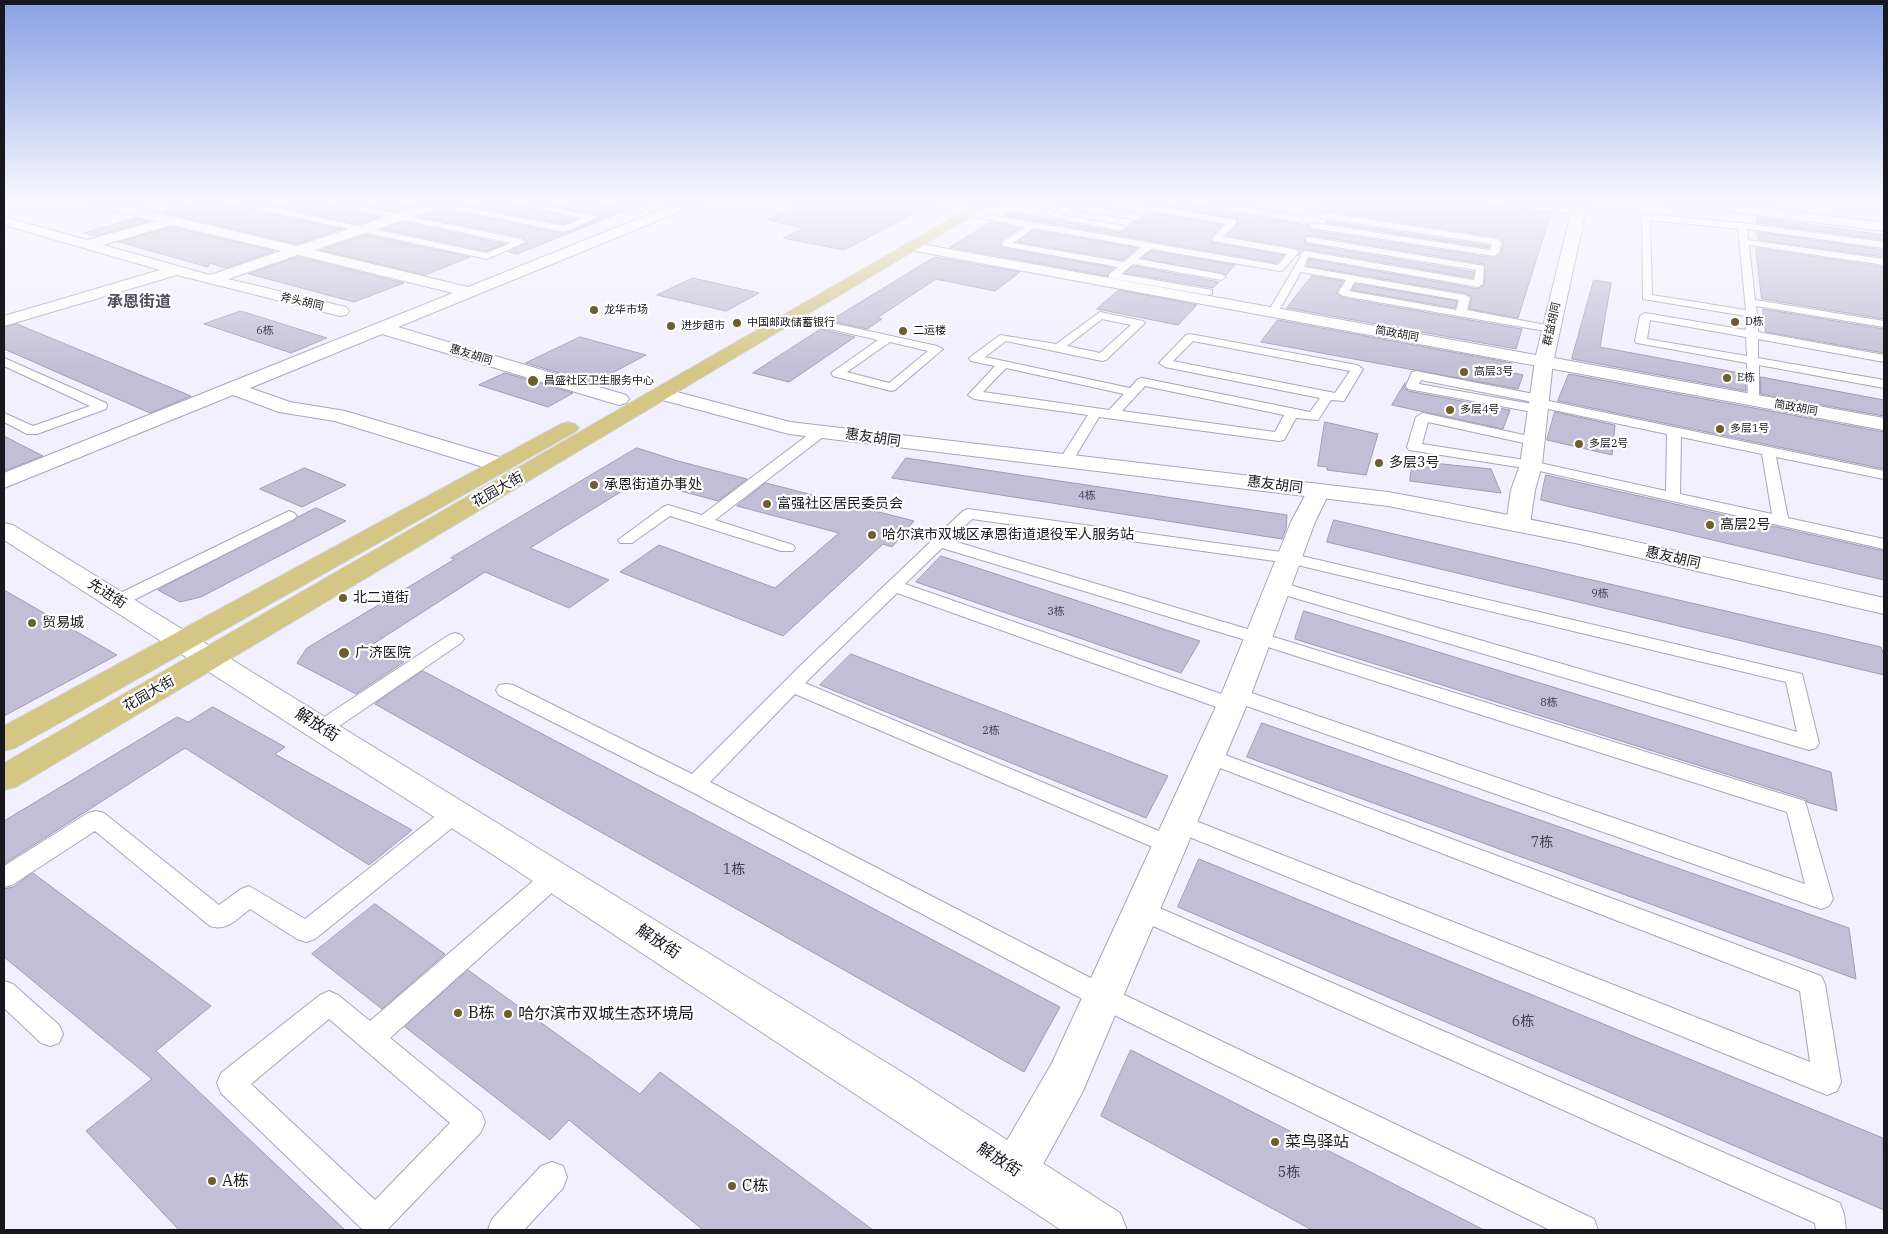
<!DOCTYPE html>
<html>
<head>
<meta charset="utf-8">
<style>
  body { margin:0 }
  #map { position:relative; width:1888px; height:1234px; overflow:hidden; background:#f2f0ff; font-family:"IBM Plex Serif",serif }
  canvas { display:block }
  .frame { position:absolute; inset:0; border:5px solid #18161f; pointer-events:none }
</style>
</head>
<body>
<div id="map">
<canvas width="1888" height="1234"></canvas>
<div class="frame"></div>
</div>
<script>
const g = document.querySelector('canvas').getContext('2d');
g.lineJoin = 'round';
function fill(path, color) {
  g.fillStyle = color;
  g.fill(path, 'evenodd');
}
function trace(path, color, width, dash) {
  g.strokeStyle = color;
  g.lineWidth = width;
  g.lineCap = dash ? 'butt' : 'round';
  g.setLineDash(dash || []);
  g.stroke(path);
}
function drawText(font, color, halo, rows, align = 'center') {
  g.font = font + ' "IBM Plex Serif","Noto Sans SC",serif';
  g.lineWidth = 4.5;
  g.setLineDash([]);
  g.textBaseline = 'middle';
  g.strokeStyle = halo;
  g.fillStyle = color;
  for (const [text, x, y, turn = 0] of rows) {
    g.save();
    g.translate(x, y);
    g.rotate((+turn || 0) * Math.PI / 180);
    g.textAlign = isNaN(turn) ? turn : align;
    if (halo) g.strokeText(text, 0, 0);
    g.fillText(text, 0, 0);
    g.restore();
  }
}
const building = new Path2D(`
  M204,200L237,206L342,229L297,244L160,212Z
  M256,200H310L380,217L358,224L255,202Z
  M337,200H394L418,204L395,212Z
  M459,200H493L577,219L563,224L457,204Z
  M522,200H584L627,210L517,254L508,252L528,243L522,237L420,217L443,209L564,234L600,218L598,215Z
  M810,200H941L844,250L783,238L805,228L767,220Z
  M1166,200L1299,224H1310L1308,226L1311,230L1494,258L1501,253L1504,242L1498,237L1327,211L1328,200H1461L1551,213L1518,318L1469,309L1472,297L1465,293L1307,266L1309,259L1478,289L1485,284L1484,264L1309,235L1304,237L1306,244L1474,272L1473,278L1305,249L1301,251L1294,247L1227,236L1237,225V219L1159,205Z
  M1010,211L1121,233L1134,221L1143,218V215L1148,212L1222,225L1212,236L1213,243L1284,255L1277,263L1003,215Z
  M1757,217L1884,235V240L1757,223Z
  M137,218L149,221L96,236L84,233Z
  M1327,221L1490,246L1489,248L1326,223Z
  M404,222L505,244L486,251L383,229Z
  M992,222L1020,228L1001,240L1002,248L1114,268L1107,276L950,247Z
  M172,227L274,251L226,268L210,263L208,267L119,242Z
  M1034,230L1137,248L1123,260L1018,242Z
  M1758,232L1884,250V257L1759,240Z
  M366,235L470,257L425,275L321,250Z
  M1756,248L1884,267V319L1762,299Z
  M1151,251L1235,265L1226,275L1142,258Z
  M298,257L404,283L354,302L249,274Z
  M935,257L1020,272L995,291L936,279L877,318L882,319L867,329L830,321Z
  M1134,266L1219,282L1213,288L1125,273Z
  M1312,276L1343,281L1336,293L1343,298L1522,329L1516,349L1287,308Z
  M693,278L759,293L726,311L657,295Z
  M1594,280L1611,283L1600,347L1745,374L1746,391L1572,359Z
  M1356,284L1457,301L1455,308L1352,290Z
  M1119,290L1197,305L1178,325L1097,309Z
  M1763,309L1884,329V353L1766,332Z
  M241,311L327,338L291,353L204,324Z
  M1278,320L1512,363L1510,372L1523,375L1518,389L1261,342Z
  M17,324L191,396L150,413L4,349V328Z
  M821,329L855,337L789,382L753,373Z
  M580,337L646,355L593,383L526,363Z
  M505,373L573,393L548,407L479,385Z
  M1569,374L1884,432V469L1558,401Z
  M1761,377L1884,400V416L1761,394Z
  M1405,383L1404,387L1408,391L1510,410L1503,429L1392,405Z
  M1555,412L1615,425L1612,455L1547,440Z
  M1325,422L1378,434L1366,475L1327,470V467L1318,466Z
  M4,436L43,456L4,471Z
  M637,448L678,461L747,479L718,501L640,480L530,548L609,580L569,608L485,572L370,646L404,662L356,694L297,663L307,648L455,559L451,558Z
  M906,458L1287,515L1286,529L1282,539L892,478Z
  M1413,461L1491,469L1501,493L1410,481Z
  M305,468L346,485L302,507L260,489Z
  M1546,475L1884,551V580L1541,500Z
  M766,483L914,521L892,547L883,544L783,636L620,572L659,545L775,588L839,533L737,506Z
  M316,508L346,521L201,597L180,602L158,590Z
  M1334,520L1881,647L1884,655V675L1327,542Z
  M941,556L1200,641L1181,673L916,582Z
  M4,590L117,655L4,716Z
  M1304,611L1831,772L1837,811L1807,802L1806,799L1295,639Z
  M851,654L1168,776L1146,818L820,685Z
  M423,671L1060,1007L1024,1072L375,704Z
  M213,707L285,747L275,754L412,830L369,865L185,748L4,864V821L177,717L188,722Z
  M1262,723L1849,928L1856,979L1247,757Z
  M1199,859L1883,1138L1884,1210L1178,907Z
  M33,873L211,1006L156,1051L345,1230H179L86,1131L152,1079L4,957V889L13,887Z
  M375,904L445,954L382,1009L312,954Z
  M468,970L640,1094L660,1072L873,1230H703L569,1120L550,1140L405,1027Z
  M1131,1050L1484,1230H1312L1101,1116Z`);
const service = new Path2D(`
  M242,200H254L251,203L486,253L511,243L312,200H328L521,239L526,242L487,259L238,205V201Z
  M409,200H426L563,226L584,218L495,200H513L598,217L564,232Z
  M592,200H610L646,208L642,211Z
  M1186,200H1204L1299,216L1303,219L1299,222L1190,203Z
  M1479,200H1502L1578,209L1582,212L1578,215L1483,203Z
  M1071,203L1138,214L1142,217L1138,220L1072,209L1061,215L1124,226L1126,228L1121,231L1049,216Z
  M1151,205L1236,220V224L1223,237L1294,249L1299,252L1283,270L1280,271L1151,249L1138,259L1221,274L1226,277L1221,280L1133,264L1121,274L1212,290V294L1208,295L1109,278V274L1118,267L1002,246V242L1025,227L963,214L967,211L1278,265L1287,254L1213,241V237L1226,224L1148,210V206ZM1034,228L1141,247L1124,262L1013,243Z
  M1319,212L1497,239L1502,242L1499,253L1494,256L1311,228L1310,226L1314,223L1490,250L1492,244L1316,217L1315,215Z
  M1646,214L1742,223L1884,242V248L1747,229L1748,240L1884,259V265L1749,245L1755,300L1884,321V327L1756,306L1757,314L1752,317L1643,299L1642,217ZM1650,220L1738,229L1746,310L1652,295Z
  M1309,237L1484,266L1483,284L1478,287L1308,257L1304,267L1465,295L1470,298L1467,310L1551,326L1557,329L1551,332L1343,296L1338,293L1346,280L1301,272L1277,314H1269L1268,312L1301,256L1300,254L1305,251L1474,280L1476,270L1306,242V238ZM1355,282L1459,300L1456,310L1349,291Z
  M1100,312L1143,321L1145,323L1106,360L1102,361L1006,341L985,357L1130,388L1138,379L1142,378L1310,412L1320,398L1165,367L1159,363L1186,335L1190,334L1357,365L1363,369L1344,401L1331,400L1318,420L1296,418L1284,440L1279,441L1099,417L1072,462L1067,463L1060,459L1088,415L974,399L968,395L995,366L971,361L969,358L1000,335L1056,344ZM1102,319L1131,325L1100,353L1067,346ZM1193,341L1350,371L1335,393L1173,361ZM1006,368L1124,394L1109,410L983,392ZM1145,386L1284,415L1275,432L1122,411Z
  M1645,313L1746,330V323L1752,320L1758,323V332L1884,355V362L1758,339V358L1884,380V388L1759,365V400L1753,404L1748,403L1747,363L1637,343L1635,341L1640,316ZM1650,320L1746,337L1747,356L1647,339Z
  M791,314L937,346L943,349L895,390L891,391L833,376L831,373L878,340L787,319L786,317ZM890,342L928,351L889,383L847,372Z
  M4,358L106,403L107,406L106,409L37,434H27L4,422V413L33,426L90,406L4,366Z
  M1416,371L1539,395L1544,396V400L1884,471V479L1776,457L1788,518L1884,539V549L1531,469L1409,450L1407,447L1416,417L1423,413L1533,437L1540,441L1533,445L1428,422L1422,444L1531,461L1666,491L1667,434L1544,408L1543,412L1538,413L1408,389L1406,386L1412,372ZM1421,380L1533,402L1532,404L1419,384ZM1681,437L1762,454L1772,514L1680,494Z
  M822,427L827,428L829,431L827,434L715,520L793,545L795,548L793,551H781L670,516L632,543H620L618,540L663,507L668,505L702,515L817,428Z
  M968,509L1289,553L1802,674L1819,743L1816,748L1809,750L1271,591L1269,587L1271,583H1283L1797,732L1786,682L1289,563L972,519L950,540L1264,634L1805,801L1833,899L1829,906L1821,909L1241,704L1239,710L1232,712L1225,710L897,593L805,683L1178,839L1181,845L1178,851L1170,854L1162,851L795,694L710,782L1112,989L1594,1219L1598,1230H1550L1094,1005L688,790L499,695L496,690L499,685L506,684L513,685L692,774L802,664L963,511ZM942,548L1252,642L1787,812L1805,884L1243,690L1236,689L1229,690L1227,696L905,584Z
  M289,511L294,513L297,516L294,519L124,605H112L109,601L112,597Z
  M455,633L461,635L464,639L461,643L329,733L322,735L315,733L312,728L315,723L449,635Z
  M1209,749L1821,976L1825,984L1841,1082L1837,1091L1827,1095L1172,830L1169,824L1172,818L1180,815L1188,818L1810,1062L1800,991L1202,761L1199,756L1202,751Z
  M455,805L463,807L466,813L463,819L315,939L306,942L297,939L250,909C238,918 227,932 210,926L95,831L12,885L4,887V866L88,813L96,811L104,813L219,905L241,889L249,886L305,919L447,807Z
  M555,867L563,869L567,876L563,883L390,1038L481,1112L485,1122L481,1132L387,1230H363L221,1093L217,1083L221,1073L320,995L329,991L338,995L370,1021L547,869ZM329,1019L450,1123L375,1200L251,1084Z
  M1141,900L1840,1203L1844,1214L1846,1230H1816L1815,1223L1133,917L1129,910L1133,903Z
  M4,981L13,984L59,1025L63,1034L59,1043L50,1046L41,1043L4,1008Z
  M552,1162L563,1166L567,1177L563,1188L524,1230H488L492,1219L541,1166Z`);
const minor = new Path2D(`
  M95,200H118L115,203L297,246L437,200H457L455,203L314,250L468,287L685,200H703L701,203L398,327L626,395L629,399L626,403L619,405L612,403L382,334L250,388L290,402L345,411L509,460L512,465L509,470L501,472L493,470L335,421L279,412L233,395L4,488V473L453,293L298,255L228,279L346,307L349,311L346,315L340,316L177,275L4,326V316L160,270L4,225V217L87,240L156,221L94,206L92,203ZM172,225L281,251L210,275L103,245Z
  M1666,200H1704L1884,223V231L1673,204Z
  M1544,355L1551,357L1553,361L1542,465L1535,490L1530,524L1527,529L1518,531L1509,529L1506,524L1511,490L1520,465L1535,361L1537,357Z
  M1318,484L1326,486L1330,491L1315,522L1249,700L1082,1093L1031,1186L1015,1193L999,1186L992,1170L999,1154L1052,1063L1219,700L1291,522L1310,486Z`);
const tertiary = new Path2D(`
  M1574,200H1588L1554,358L1884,418V430L910,250L903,246L910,242L1536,355Z
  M662,388L790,422L1388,492C1555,522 1719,560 1884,598V614L1575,543L1388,506L789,434L655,398L652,394L655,390Z
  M4,523L13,525L905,1074L1120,1213L1127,1230H1061L495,856L4,540Z`);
const primary = new Path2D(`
  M983,200H999L16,787L4,790V763Z
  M568,422L575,424L579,428L575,432L15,748L4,751V726L561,424Z`);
const markers = [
  [594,310,5,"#6b5f2c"],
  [1735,322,5,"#6b5f2c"],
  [737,323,5,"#6b5f2c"],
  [671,326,5,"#6b5f2c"],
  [903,331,5,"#6b5f2c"],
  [1464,372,5,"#6b5f2c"],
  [1727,378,5,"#6b5f2c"],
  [533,381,6,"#6b5f2c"],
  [1450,410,5,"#6b5f2c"],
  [1720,429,5,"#6b5f2c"],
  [1579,444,5,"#6b5f2c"],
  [1379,463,5,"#6b5f2c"],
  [594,485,5,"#6b5f2c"],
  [767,504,5,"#6b5f2c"],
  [1710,525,5,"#6b5f2c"],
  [872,535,5,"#6b5f2c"],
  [343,598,5,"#6b5f2c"],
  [32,623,5,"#6b5f2c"],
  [344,653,6,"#6b5f2c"],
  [458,1013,5,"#6b5f2c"],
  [508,1014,5,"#6b5f2c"],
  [1275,1142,5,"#6b5f2c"],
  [212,1181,5,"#6b5f2c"],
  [732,1186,5,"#6b5f2c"]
];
const farStreetnames = [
  ["斧头胡同",302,302,13],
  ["群益胡同",1552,324,-77],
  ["简政胡同",1397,334,10],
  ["惠友胡同",471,355,17],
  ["简政胡同",1796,408,10]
];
const farPoinames = [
  ["龙华市场",604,310],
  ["D栋",1745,322],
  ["中国邮政储蓄银行",747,323],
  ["进步超市",681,326],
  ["二运楼",913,331],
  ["高层3号",1474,372],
  ["E栋",1737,378],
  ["昌盛社区卫生服务中心",544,381],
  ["多层4号",1460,410],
  ["多层1号",1730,429],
  ["多层2号",1589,444]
];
const numberNames = [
  ["6栋",265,331],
  ["4栋",1087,496],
  ["9栋",1600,594],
  ["3栋",1056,612],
  ["8栋",1549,703],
  ["2栋",991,731]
];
const streetNames = [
  ["惠友胡同",873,438,8],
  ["惠友胡同",1275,485,7],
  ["花园大街",498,490,-30],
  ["惠友胡同",1673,558,13],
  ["先进街",107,594,32],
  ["花园大街",149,694,-30]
];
const poiNames = [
  ["多层3号",1389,463],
  ["承恩街道办事处",604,485],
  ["富强社区居民委员会",777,504],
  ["高层2号",1720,525],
  ["哈尔滨市双城区承恩街道退役军人服务站",882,535],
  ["北二道街",353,598],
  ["贸易城",42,623],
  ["广济医院",355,653]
];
const nearNumbernames = [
  ["7栋",1542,843],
  ["1栋",734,870],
  ["6栋",1523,1022],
  ["5栋",1289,1173]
];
const farDistrictnames = [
  ["承恩街道",139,302]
];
const nearStreetnames = [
  ["解放街",317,725,32],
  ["解放街",658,942,33],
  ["解放街",999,1160,33]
];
const nearPoinames = [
  ["B栋",468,1013],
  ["哈尔滨市双城生态环境局",518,1014],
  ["菜鸟驿站",1285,1142],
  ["A栋",222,1181],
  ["C栋",742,1186]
];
fill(building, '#c1bed5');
trace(building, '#9e9bb2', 1);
trace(service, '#a8a5bb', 2);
trace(minor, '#a8a5bb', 2);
trace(tertiary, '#a8a5bb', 2);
trace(primary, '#d5d5d7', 2);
fill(service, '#fff');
fill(minor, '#fff');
fill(tertiary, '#fff');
fill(primary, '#d4c684');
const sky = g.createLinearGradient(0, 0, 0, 373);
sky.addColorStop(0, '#87a1e4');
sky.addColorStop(0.54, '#f9f8ff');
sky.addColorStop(1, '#f9f8ff00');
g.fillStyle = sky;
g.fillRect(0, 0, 1888, 373);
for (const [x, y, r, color] of markers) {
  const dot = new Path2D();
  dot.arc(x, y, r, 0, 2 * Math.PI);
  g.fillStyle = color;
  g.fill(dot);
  trace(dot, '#fff', 2);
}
drawText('11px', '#18161f', '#fff', farStreetnames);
drawText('11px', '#18161f', '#fff', farPoinames, 'left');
drawText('11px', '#42404c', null, numberNames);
drawText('14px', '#18161f', '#fff', streetNames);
drawText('14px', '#18161f', '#fff', poiNames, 'left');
drawText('14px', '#42404c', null, nearNumbernames);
drawText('bold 16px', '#535064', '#fff', farDistrictnames);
drawText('16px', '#18161f', '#fff', nearStreetnames);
drawText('16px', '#18161f', '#fff', nearPoinames, 'left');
</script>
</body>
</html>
